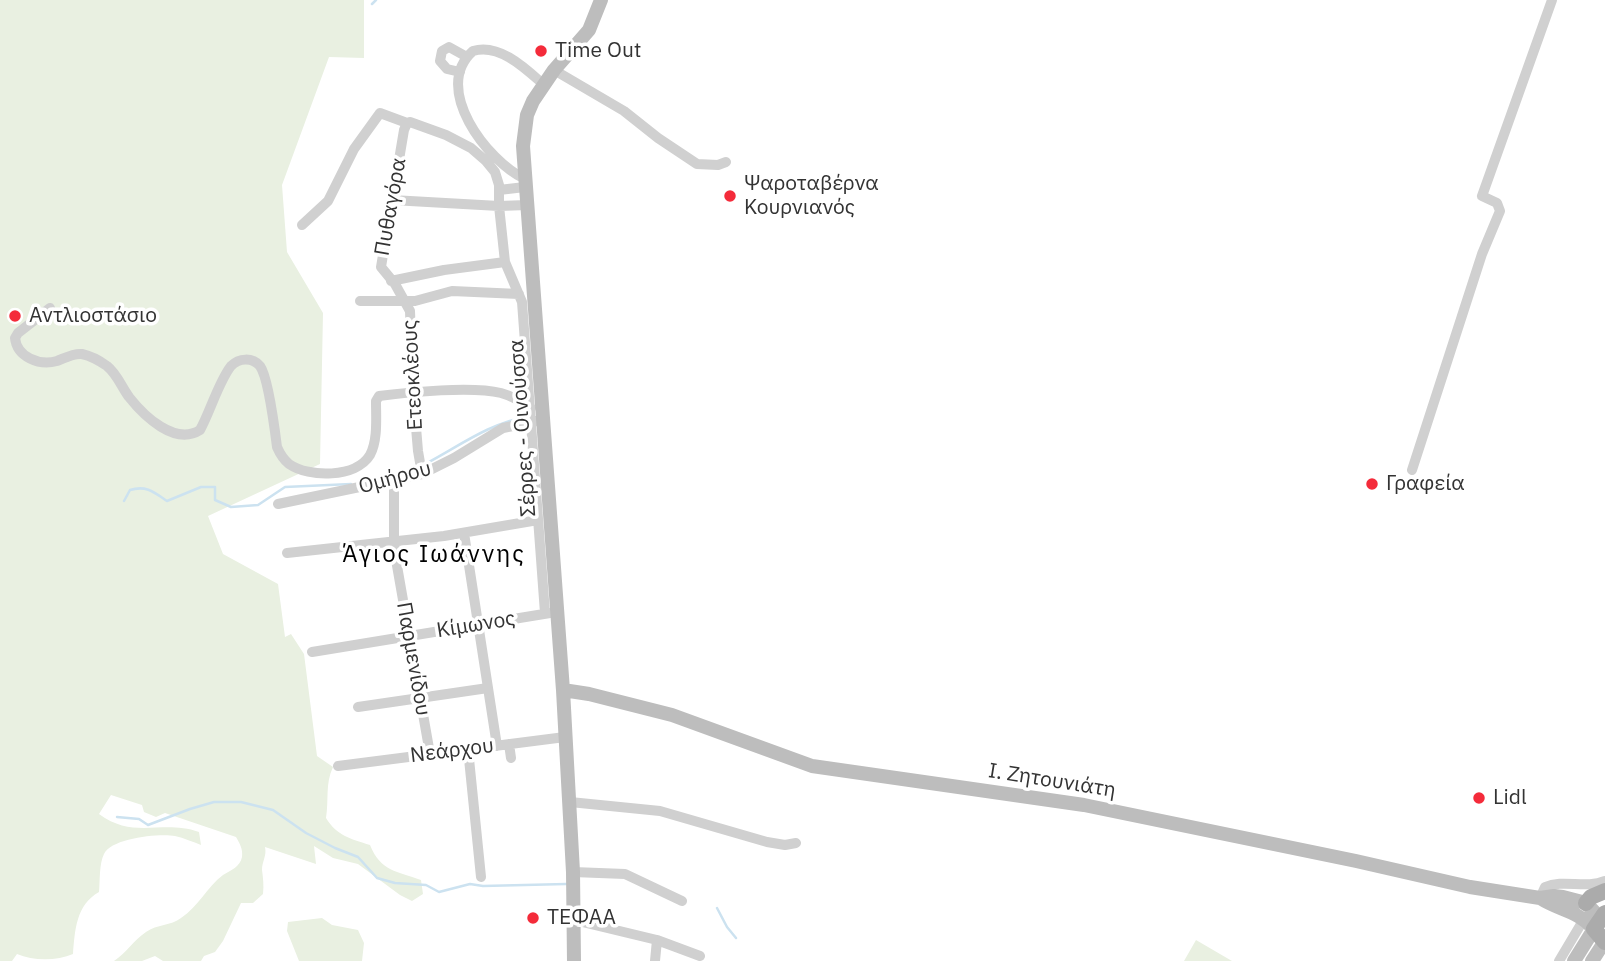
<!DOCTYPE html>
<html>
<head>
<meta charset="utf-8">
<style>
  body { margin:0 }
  canvas { display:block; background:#fff }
</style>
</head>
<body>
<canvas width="1605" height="961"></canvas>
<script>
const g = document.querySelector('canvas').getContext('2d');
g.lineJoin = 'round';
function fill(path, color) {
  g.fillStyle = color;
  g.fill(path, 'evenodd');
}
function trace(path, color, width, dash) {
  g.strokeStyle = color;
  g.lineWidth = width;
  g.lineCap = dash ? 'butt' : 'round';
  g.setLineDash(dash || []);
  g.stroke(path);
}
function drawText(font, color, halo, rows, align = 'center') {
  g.font = font + ' "IBM Plex Sans",sans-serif';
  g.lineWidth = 7;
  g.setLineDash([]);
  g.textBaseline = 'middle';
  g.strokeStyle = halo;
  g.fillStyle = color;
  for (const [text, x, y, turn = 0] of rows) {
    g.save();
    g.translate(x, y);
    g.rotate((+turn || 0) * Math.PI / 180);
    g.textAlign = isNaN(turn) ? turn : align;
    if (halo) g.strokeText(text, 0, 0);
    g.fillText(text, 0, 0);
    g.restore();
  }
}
const green = new Path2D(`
  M0,0H364V58L329,57L282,185L287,252L323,313L320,464L208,516L223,554L278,584L285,637L291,634L304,654L317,756L333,767C325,784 329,800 326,818C337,836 351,839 370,845C381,872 397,871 421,880L423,894L412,901L400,895L358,864L333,858L314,846L316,864L265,847C267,856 262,861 262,870C263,878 264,885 263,894L253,903H241L223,941L215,952L204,956L201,961H163L155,956L142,961H114C126,953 134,940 146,932C157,924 171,926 181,918C198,907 207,887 223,875C231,870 240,867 242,857C243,849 240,844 236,837L165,813L156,817L144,812L142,805L111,795L99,814C134,840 162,819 199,832L201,845C193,842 184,838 175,836C160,833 111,838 104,854C99,864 100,881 99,892C76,905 75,930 73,954C57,961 33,961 17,954L12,961H0Z
  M322,918L332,925L358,930L364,943L362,961H299L287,931L288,922Z
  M1196,940L1232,961H1184Z`);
const stream = new Path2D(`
  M372,4L376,0
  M427,463C459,446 490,423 526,417
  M360,482L414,470
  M124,501L130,490C146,485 154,492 167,501L201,487H215V500L231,507L258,505L285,487L351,484
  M117,817L139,819L148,825L190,809L214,802H241L273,810L306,833L335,848L358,857L377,878L395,883L426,885L439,892L470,884L483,886L566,884
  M717,908L727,927L736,938`);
const street = new Path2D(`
  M554,70L624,111L658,138L697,164L718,165L726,162
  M460,72L447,69L440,61L442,51L449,47L467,57
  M525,179C487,161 431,88 473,51C499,43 525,68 543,84
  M499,190L525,187
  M392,200L499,206L527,205
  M302,225L328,201L354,149L380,113L407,123
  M391,281L444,270L505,262
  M360,301H415L452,291L519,294
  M50,308L18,333L15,338C17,357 39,366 57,361C65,358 73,353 82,354C91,356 100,361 107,366C117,374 121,386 129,397C144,416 175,446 200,430C210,412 219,381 231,366C239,358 252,357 260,366C268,377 275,431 277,447C280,454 283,459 289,464C309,478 356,478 370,455C378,440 376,418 376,401L379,396C410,392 472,386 501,393C512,396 522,402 531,408
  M1412,470L1482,254L1500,211L1497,203L1482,196L1552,0
  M422,474L418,451L413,392L410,311L395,284L381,267L404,130L407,123L410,122L446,135L471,148L486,161L495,172L499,185V206L505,262L522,302L545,613
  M394,479V542L396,560L430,754
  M278,504L422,474L454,458L503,428L537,421
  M464,533L497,746
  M287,553L444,536L538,520
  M312,652L550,613
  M358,707L488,688
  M509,744L511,758
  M468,749L481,877
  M338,766L565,737
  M570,802L660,811L767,842L785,845L796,843
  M573,872L625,874L682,901
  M1540,898L1545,887C1564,879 1585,889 1605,881
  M574,920L657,940L700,956
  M655,961L657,940
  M1559,961L1584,919`);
const secondary = new Path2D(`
  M563,690L589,694L672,715L812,766L1084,805L1356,861L1470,887L1540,898L1554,896L1563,897L1586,903L1601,919
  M1540,898C1560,911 1577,910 1594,929L1574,961
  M574,961L573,872L563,690L523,146L527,115L533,101L554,70L589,30L601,0
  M1592,961L1605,941`);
const primary = new Path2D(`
  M1586,903L1591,897L1605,891
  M1605,913L1594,929L1605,942`);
const markers = [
  [541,51,7,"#f42b3a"],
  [730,196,7,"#f42b3a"],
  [15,316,7,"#f42b3a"],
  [1372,484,7,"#f42b3a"],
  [1479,798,7,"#f42b3a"],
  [533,918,7,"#f42b3a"]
];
const poiNames = [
  ["Time Out",555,51],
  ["Ψαροταβέρνα",744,184],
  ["Κουρνιανός",744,208],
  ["Αντλιοστάσιο",29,316],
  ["Γραφεία",1386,484],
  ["Lidl",1493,798],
  ["ΤΕΦΑΑ",547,918]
];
const streetNames = [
  ["Πυθαγόρα",391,207,-80],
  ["Ετεοκλέους",413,375,-93],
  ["Σέρρες - Οινούσσα",523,428,-94],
  ["Ομήρου",395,478,-15],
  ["Κίμωνος",476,625,-9],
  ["Παρμενίδου",413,659,80],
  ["Νεάρχου",452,751,-7],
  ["Ι. Ζητουνιάτη",1052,781,9]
];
const quarterNames = [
  ["Άγιος Ιωάννης",434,555]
];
fill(green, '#e9f0e1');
trace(stream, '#cce2f0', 2.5);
trace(street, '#d0d0d0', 10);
trace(secondary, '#bdbdbd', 14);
trace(primary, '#ababab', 16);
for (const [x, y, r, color] of markers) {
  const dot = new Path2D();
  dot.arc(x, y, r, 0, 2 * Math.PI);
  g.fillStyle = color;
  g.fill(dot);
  trace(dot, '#fff', 2.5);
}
drawText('21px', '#333', '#fff', poiNames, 'left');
drawText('21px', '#333', '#fff', streetNames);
g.letterSpacing = '2px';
drawText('24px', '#000', '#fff', quarterNames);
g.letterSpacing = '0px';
</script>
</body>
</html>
